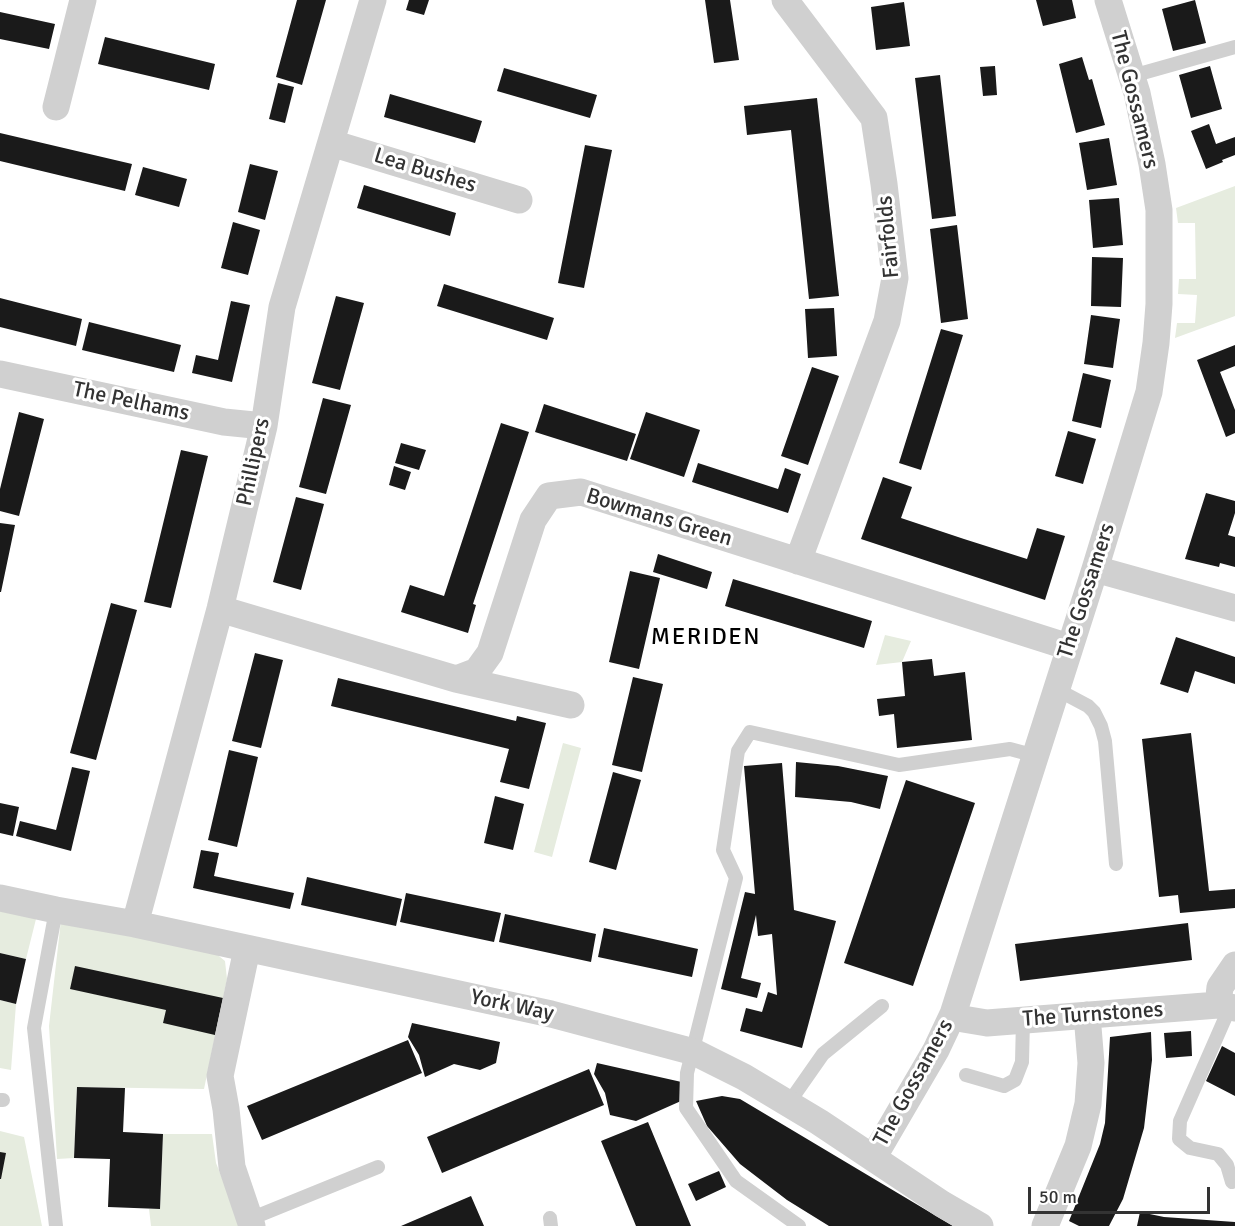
<!DOCTYPE html>
<html>
<head>
<meta charset="utf-8">
<style>
	body { margin:0 }
	#map { position:relative; width:1235px; height:1226px; overflow:hidden; background:#fff; font-family:Signika,sans-serif }
	canvas { display:block }
	.scale { position:absolute; left:1028px; top:1187px; width:182px; height:27px; box-sizing:border-box; border:3px solid #333; border-top:0; padding-left:8px; font-size:18px; line-height:21px; white-space:nowrap; color:#333; -webkit-text-stroke:4px #fff; paint-order:stroke }
</style>
</head>
<body>
<div id="map">
<canvas width="1235" height="1226"></canvas>
<div class="scale">50 m</div>
</div>
<script>
const ctx = document.querySelector('canvas').getContext('2d');
ctx.lineJoin = 'round';
function fillPath(path, color) {
  ctx.fillStyle = color;
  ctx.fill(path, 'evenodd');
}
function toPath(rows) {
  const path = new Path2D();
  for (const r of rows) {
    path.moveTo(r[0], r[1]);
    for (let i = 2; i < r.length; i += 2) path.lineTo(r[i], r[i + 1]);
  }
  return path;
}
function trace(path, color, width, dash) {
  ctx.strokeStyle = color;
  ctx.lineWidth = width;
  ctx.lineCap = dash ? 'butt' : 'round';
  ctx.setLineDash(dash || []);
  ctx.stroke(path);
}
function write(font, color, halo, rows, align = 'center') {
  ctx.font = font + ' Signika,sans-serif';
  ctx.lineWidth = 6;
  ctx.setLineDash([]);
  ctx.textBaseline = 'middle';
  ctx.strokeStyle = halo;
  ctx.fillStyle = color;
  for (const [text, x, y, turn = 0] of rows) {
    ctx.save();
    ctx.translate(x, y);
    ctx.rotate((+turn || 0) * Math.PI / 180);
    ctx.textAlign = isNaN(turn) ? turn : align;
    if (halo) ctx.strokeText(text, 0, 0);
    ctx.fillText(text, 0, 0);
    ctx.restore();
  }
}
const green = toPath([
	[1235,186,1235,316,1175,338,1177,323,1195,323,1197,295,1178,294,1179,279,1196,279,1195,223,1178,223,1176,208],
	[885,635,911,641,902,662,876,665],
	[563,743,581,748,552,857,534,852],
	[0,908,37,915,26,959,0,953],
	[61,920,214,952,225,961,227,979,204,1089,77,1087,74,1158,57,1159,49,1026],
	[0,1000,16,1004,11,1070,0,1068],
	[0,1131,24,1137,42,1226,0,1226],
	[163,1134,212,1134,216,1163,241,1226,151,1226,149,1209,160,1209]
]);
const building = toPath([
	[297,0,326,0,302,85,276,77],
	[409,0,429,0,424,15,406,10],
	[705,0,730,0,739,60,714,63],
	[1036,0,1072,0,1076,18,1043,26],
	[1195,0,1206,43,1173,51,1162,9],
	[904,2,910,46,876,50,871,7],
	[0,12,55,24,49,49,0,39],
	[105,37,215,64,209,90,98,64],
	[1082,57,1089,80,1092,79,1105,125,1076,133,1059,64],
	[995,66,997,95,983,96,980,67],
	[1210,66,1222,109,1191,118,1179,75],
	[504,68,597,95,590,118,497,91],
	[940,75,956,216,932,219,915,78],
	[278,83,294,87,285,123,269,119],
	[390,94,482,121,475,143,384,117],
	[817,98,839,296,809,299,791,130,747,135,744,106],
	[1209,124,1216,144,1235,137,1235,155,1222,160,1223,162,1206,169,1191,131],
	[0,133,132,164,125,191,0,161],
	[1109,138,1117,185,1087,190,1079,143],
	[585,145,612,150,584,288,558,283],
	[250,164,278,171,265,220,238,212],
	[143,167,187,179,179,207,135,195],
	[364,185,456,213,450,236,357,208],
	[1119,198,1123,245,1093,248,1089,200],
	[233,222,260,230,248,275,221,268],
	[957,225,968,319,941,323,930,229],
	[1092,257,1123,258,1121,307,1091,306],
	[444,284,554,318,547,340,437,306],
	[336,296,364,303,340,390,312,383],
	[0,298,82,319,76,346,0,327],
	[231,301,250,305,232,382,192,373,196,355,218,360],
	[834,308,837,356,808,358,805,309],
	[1091,315,1120,319,1113,368,1084,364],
	[89,322,181,345,174,372,82,350],
	[941,329,963,335,921,470,899,463],
	[1235,345,1235,366,1220,372,1235,410,1235,433,1226,437,1197,360],
	[812,367,839,376,808,465,781,456],
	[1083,373,1111,380,1101,428,1072,421],
	[323,398,351,405,326,494,299,487],
	[544,404,636,434,627,461,535,432],
	[19,412,44,419,19,516,0,511,0,489],
	[646,412,700,430,684,477,630,459],
	[501,423,529,432,473,604,476,605,468,633,401,612,410,585,444,596],
	[1068,431,1096,439,1083,484,1055,476],
	[401,443,426,450,419,470,395,463],
	[181,450,208,456,171,608,144,602],
	[698,463,778,489,785,468,801,474,788,513,692,482],
	[394,466,411,472,405,490,389,485],
	[883,477,912,487,901,518,964,539,1027,559,1037,528,1065,536,1045,600,861,539],
	[1206,493,1235,501,1235,513,1228,535,1235,537,1235,567,1220,563,1219,567,1185,559],
	[296,497,324,504,301,590,273,582],
	[0,523,15,525,1,592,0,592],
	[658,554,712,572,707,589,653,572],
	[630,571,660,578,639,669,609,662],
	[733,579,872,621,864,648,725,606],
	[111,603,137,610,96,760,70,753],
	[1176,637,1235,657,1235,684,1195,671,1188,693,1160,684],
	[255,653,283,660,261,748,232,741],
	[932,659,934,676,965,672,972,740,897,748,894,714,879,716,877,699,905,696,902,662],
	[633,677,663,684,642,772,612,765],
	[338,678,516,721,517,716,546,723,529,789,500,782,509,749,331,706],
	[1191,733,1209,891,1235,889,1235,908,1180,913,1178,895,1159,897,1142,739],
	[229,750,258,757,237,847,208,840],
	[796,762,838,766,888,776,880,809,851,802,795,797],
	[782,763,794,910,836,921,802,1048,740,1031,746,1008,762,1012,768,992,777,995,772,934,758,936,756,915,741,978,761,983,757,998,721,989,745,892,755,894,744,766],
	[72,767,90,771,71,851,16,836,20,821,56,830],
	[613,772,641,780,616,870,589,862],
	[906,780,975,803,913,986,844,963],
	[495,796,524,804,513,850,484,843],
	[0,803,19,807,13,836,0,833],
	[201,850,219,853,214,876,294,893,290,909,193,888],
	[307,877,402,899,396,926,301,905],
	[406,893,501,913,494,942,400,922],
	[505,914,596,934,591,962,499,942],
	[1188,923,1192,960,1020,981,1015,944],
	[604,928,698,949,692,977,598,957],
	[0,953,26,959,16,1004,0,1000],
	[75,966,223,998,215,1035,163,1023,166,1010,70,989],
	[412,1023,500,1042,496,1063,480,1070,454,1064,425,1077,419,1055,408,1037],
	[1191,1031,1192,1056,1166,1058,1164,1033],
	[1151,1032,1152,1060,1144,1128,1123,1199,1109,1226,1079,1226,1069,1221,1100,1144,1105,1123,1110,1037],
	[408,1040,422,1073,262,1140,247,1106],
	[1222,1046,1235,1053,1235,1096,1206,1081],
	[597,1063,686,1083,681,1101,636,1121,610,1115,605,1093,594,1074],
	[589,1069,604,1105,442,1173,427,1137],
	[77,1087,125,1088,123,1132,163,1134,160,1209,108,1207,110,1159,74,1158],
	[722,1096,740,1099,953,1226,829,1226,787,1200,740,1164,707,1126,696,1101],
	[648,1122,691,1226,636,1226,601,1141],
	[0,1152,6,1153,1,1179,0,1179],
	[719,1171,726,1187,696,1201,688,1184],
	[471,1196,484,1226,401,1226],
	[1140,1212,1164,1217,1235,1222,1235,1226,1137,1226]
]);
const lane = toPath([
	[1132,76,1235,47],
	[1056,689,1088,706,1094,712,1101,726,1105,741,1116,864],
	[1230,1007,1180,1121,1179,1139,1190,1148,1218,1154,1227,1165,1232,1182],
	[966,1075,1004,1086,1015,1080,1022,1062,1023,1020],
	[0,1100,3,1100],
	[788,1104,823,1054,882,1006],
	[550,1218,551,1226],
	[250,1219,378,1167],
	[56,1226,34,1028,56,910],
	[799,1226,736,1181,686,1108,687,1073,736,878,723,850,738,751,750,732,899,765,1010,749,1036,756]
]);
const street = toPath([
	[785,0,874,118,884,184,895,278,887,321,798,561],
	[56,107,83,0],
	[331,143,519,200],
	[0,374,224,422,264,426],
	[1095,569,1235,608],
	[220,609,456,679,477,671,490,653,533,520,549,496,581,492,1069,647],
	[456,679,571,705],
	[0,898,56,910,135,924,551,1014,694,1052,744,1077,819,1122,942,1204,980,1226],
	[135,924,220,609,264,426,282,307,373,0],
	[247,949,220,1076,226,1109,232,1167,252,1226],
	[1218,1005,1220,987,1235,965],
	[953,1014,963,1019,987,1023,1218,1005,1235,1008],
	[873,1158,936,1050,953,1014,1095,569,1149,392,1156,343,1159,304,1159,210,1152,164,1137,93,1108,0],
	[1045,1226,1078,1146,1088,1104,1091,1063,1087,1015]
]);
const streetNames = [
	["The Gossamers",1134,100,76],
	["Lea Bushes",425,171,17],
	["Fairfolds",889,237,-95],
	["The Pelhams",131,402,12],
	["Phillipers",254,462,-78],
	["Bowmans Green",659,518,17],
	["The Gossamers",1087,591,-72],
	["York Way",512,1006,12],
	["The Turnstones",1093,1015,-4],
	["The Gossamers",914,1083,-61]
];
const neighbourhoodNames = [
	["MERIDEN",706,638]
];
fillPath(green, '#e6ecdf');
fillPath(building, '#1a1a1a');
trace(lane, '#d0d0d0', 14);
trace(street, '#d0d0d0', 27);
write('22px', '#333', '#fff', streetNames);
ctx.letterSpacing = '1.5px';
write('24px', '#000', '#fff', neighbourhoodNames);
ctx.letterSpacing = '0px';
</script>
</body>
</html>
